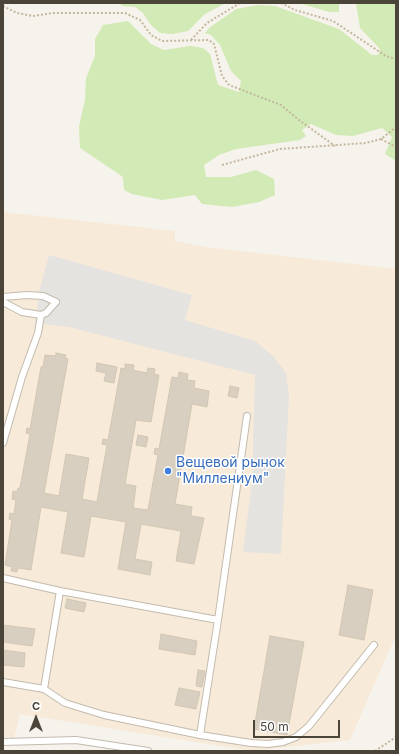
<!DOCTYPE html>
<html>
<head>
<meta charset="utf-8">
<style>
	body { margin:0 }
	#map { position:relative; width:399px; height:754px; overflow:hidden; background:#f6f3ec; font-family:Inter,sans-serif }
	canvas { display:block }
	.frame { position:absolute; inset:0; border:4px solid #4b4439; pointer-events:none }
	.north { position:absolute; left:16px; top:698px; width:40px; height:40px; -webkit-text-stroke:3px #fff; paint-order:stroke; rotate:0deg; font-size:11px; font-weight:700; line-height:16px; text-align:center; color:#4b4439 }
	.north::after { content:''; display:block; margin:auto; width:14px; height:18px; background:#4b4439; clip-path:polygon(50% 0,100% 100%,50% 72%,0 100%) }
	.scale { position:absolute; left:253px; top:720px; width:87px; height:18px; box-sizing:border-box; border:2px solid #4b4439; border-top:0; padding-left:5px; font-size:12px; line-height:14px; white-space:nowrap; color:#4b4439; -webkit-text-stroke:3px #fff; paint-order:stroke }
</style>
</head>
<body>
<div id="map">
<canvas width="399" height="754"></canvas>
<div class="frame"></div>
<div class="north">С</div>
<div class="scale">50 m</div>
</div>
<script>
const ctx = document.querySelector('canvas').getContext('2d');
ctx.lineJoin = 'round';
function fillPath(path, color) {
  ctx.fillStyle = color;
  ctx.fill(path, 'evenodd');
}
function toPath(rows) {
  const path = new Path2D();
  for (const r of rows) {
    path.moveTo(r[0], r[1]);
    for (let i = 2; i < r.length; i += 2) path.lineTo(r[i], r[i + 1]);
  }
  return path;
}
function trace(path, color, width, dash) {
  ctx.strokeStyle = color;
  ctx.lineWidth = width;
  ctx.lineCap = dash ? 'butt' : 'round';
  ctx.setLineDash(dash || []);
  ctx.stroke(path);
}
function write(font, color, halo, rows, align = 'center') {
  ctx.font = font + ' Inter,sans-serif';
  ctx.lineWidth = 3;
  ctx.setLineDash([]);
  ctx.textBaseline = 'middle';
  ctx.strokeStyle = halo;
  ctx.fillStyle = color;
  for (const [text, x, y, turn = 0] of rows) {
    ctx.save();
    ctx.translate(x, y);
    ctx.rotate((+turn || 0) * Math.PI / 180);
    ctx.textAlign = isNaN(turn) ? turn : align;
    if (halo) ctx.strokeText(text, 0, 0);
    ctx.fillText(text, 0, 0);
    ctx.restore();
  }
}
const commercial = toPath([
	[3,212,175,231,175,241,206,247,396,269,396,635,350,740,252,751,20,714,14,738,3,736]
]);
const green = toPath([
	[118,3,226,3,205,14,188,31,173,34,160,33,150,24,143,13,135,7,123,6],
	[299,3,339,3,339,12,329,12],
	[356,3,396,3,396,161,385,154,392,137,382,128,353,136,336,135,311,124,302,130,306,136,300,140,236,149,219,155,204,165,206,177,231,177,256,170,274,179,275,195,259,202,232,207,202,204,195,195,162,200,132,194,124,190,123,177,80,148,79,126,85,100,86,78,95,56,95,39,103,25,128,21,151,44,164,50,190,46,203,48,210,54,218,85,239,92,241,81,231,71,220,45,211,35,205,33,209,28,236,9,258,5,275,6,339,29,372,55,378,55,380,49,360,28]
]);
const parking = toPath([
	[49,255,192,295,185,320,255,341,273,356,286,373,289,397,281,554,243,552,252,481,255,375,69,327,35,323,40,288]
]);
const building = toPath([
	[56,353,66,355,65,358,68,359,44,493,59,496,66,454,89,458,82,499,97,502,107,445,102,444,103,439,108,440,121,368,125,369,125,364,134,365,133,370,147,373,148,368,155,369,154,374,159,375,151,422,136,420,125,484,136,486,133,508,148,510,158,455,154,454,155,448,159,449,172,377,178,378,179,372,188,374,187,380,195,381,194,388,209,391,207,407,192,404,175,504,192,507,191,516,204,518,194,564,176,561,181,531,141,524,135,559,152,562,150,575,118,569,126,522,91,516,84,557,61,553,68,512,41,507,31,570,18,568,17,572,11,571,12,567,5,565,12,520,9,519,10,513,14,514,16,500,12,499,13,491,17,492,18,488,20,488,30,434,26,433,27,428,30,429,41,367,43,367,45,355,56,356,56,353],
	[97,363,117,367,114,383,104,381,106,373,96,371,97,363],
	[230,386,239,388,237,398,228,396,230,386],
	[138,435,148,437,146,447,136,445,138,435],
	[348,585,373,590,364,640,339,635,348,585],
	[67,599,86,603,84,612,65,608,67,599],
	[3,625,35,629,32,646,3,642,3,625],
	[161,634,197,641,195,655,159,649,161,634],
	[270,636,304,642,287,735,254,729,270,636],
	[3,650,25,653,24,667,3,665,3,650],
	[198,670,205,671,202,687,196,686,198,670],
	[179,688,200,692,196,709,175,705,179,688]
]);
const path = toPath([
	[281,3,295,10,333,21,386,56,396,59],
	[3,6,17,13,33,16,53,13,125,13,140,20,151,35,162,41,209,40,214,44,222,76,229,85,281,105,299,120,335,146],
	[191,40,207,23,240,3],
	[381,139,396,147],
	[222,165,280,149,366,143,381,139,396,127],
	[375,751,396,737]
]);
const service = toPath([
	[3,297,27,295,43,296,56,302,46,313,41,315,22,312,3,302],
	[3,443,22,377,38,333,41,315],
	[3,578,60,591,218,620,200,735],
	[218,620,247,416],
	[3,682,44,689,65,703,104,715,200,735,251,743,268,744,283,742,296,737,309,726,374,645],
	[44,689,60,591],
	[3,742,76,740,148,751]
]);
const markers = [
	[168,471,4,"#3f7fe0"]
];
const shopNames = [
	["Вещевой рынок",176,463],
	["\"Миллениум\"",176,479]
];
fillPath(commercial, '#f7ead8');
fillPath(green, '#d2eab5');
fillPath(parking, '#e5e3e0');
fillPath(building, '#d8cfc1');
trace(building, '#d3c7b4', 1);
trace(service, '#c2bbae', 8);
trace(path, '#c4b79f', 2, [2, 2]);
trace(service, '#fff', 6);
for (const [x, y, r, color] of markers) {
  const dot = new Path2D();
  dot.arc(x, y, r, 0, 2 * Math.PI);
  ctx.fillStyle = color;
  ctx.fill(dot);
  trace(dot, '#fff', 1.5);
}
write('14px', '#366cbe', '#fff', shopNames, 'left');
</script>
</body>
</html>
